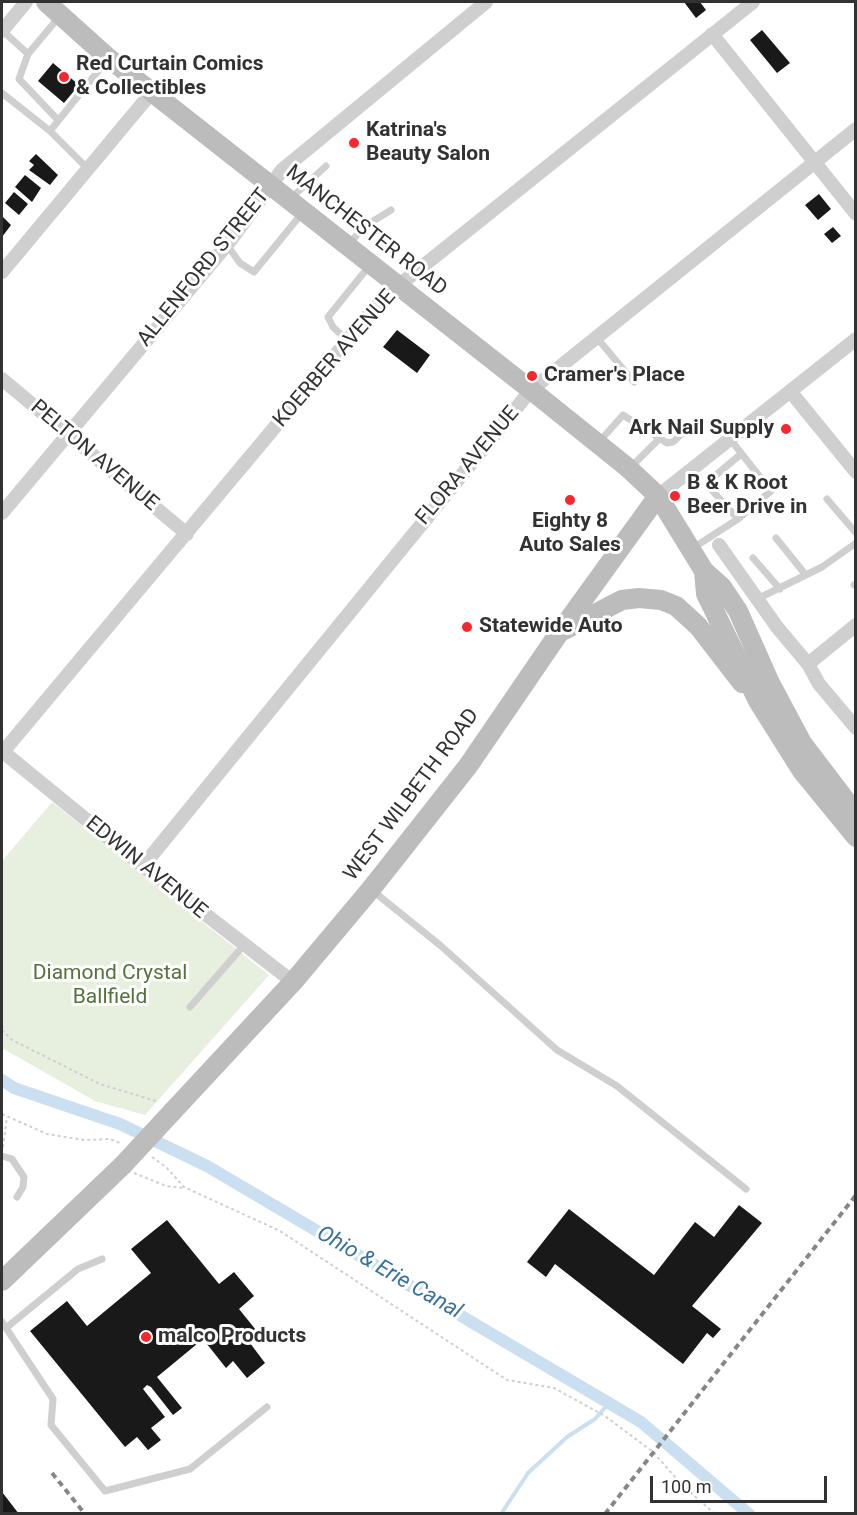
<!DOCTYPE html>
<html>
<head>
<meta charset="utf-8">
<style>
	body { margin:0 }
	#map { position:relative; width:857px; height:1515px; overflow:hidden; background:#fff; font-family:Roboto,sans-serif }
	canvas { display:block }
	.frame { position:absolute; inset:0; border:3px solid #323232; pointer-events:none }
	.scale { position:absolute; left:650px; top:1476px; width:177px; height:27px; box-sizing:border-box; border:3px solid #323232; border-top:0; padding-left:8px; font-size:18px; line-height:21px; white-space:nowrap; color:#323232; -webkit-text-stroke:4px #fff; paint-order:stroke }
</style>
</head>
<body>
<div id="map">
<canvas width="857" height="1515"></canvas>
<div class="frame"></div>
<div class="scale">100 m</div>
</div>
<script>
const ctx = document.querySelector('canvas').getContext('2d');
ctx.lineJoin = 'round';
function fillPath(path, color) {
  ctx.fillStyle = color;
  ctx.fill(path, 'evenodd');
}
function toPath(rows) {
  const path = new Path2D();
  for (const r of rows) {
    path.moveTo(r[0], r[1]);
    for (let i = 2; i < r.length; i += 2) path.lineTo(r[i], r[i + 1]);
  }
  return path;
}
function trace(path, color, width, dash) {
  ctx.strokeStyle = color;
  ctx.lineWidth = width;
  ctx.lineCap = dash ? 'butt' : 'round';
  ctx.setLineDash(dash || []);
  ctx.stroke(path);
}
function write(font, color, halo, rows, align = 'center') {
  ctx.font = font + ' Roboto,sans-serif';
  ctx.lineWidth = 6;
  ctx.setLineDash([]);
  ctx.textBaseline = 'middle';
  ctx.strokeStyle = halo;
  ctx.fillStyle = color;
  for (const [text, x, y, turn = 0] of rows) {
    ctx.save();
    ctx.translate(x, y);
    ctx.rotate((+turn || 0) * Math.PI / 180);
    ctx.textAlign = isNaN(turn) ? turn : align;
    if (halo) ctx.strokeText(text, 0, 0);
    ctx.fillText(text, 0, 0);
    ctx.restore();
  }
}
const green = toPath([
	[52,802,269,975,145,1115,95,1101,2,1048,2,861]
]);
const stream = toPath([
	[501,1514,528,1473,567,1437,595,1419,609,1403]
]);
const canal = toPath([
	[2,1080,14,1088,120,1124,207,1166,641,1422,749,1514]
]);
const building = toPath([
	[684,2,700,2,706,10,696,18],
	[762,30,790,63,777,73,750,40],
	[53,63,79,85,64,103,38,81],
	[36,154,58,175,50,185,29,170,34,165,29,161],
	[25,175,41,188,32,202,15,187],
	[14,192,28,204,19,215,5,203],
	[819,194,831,209,818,220,805,205],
	[2,216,11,225,2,237],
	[833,227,841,236,832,243,824,234],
	[397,330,430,355,417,373,383,347],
	[739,1205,762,1223,692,1306,721,1329,713,1338,707,1333,683,1364,555,1264,546,1277,527,1262,569,1209,654,1275,695,1222,714,1237],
	[167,1220,219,1284,234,1272,254,1296,239,1309,260,1335,250,1343,265,1363,247,1378,233,1361,226,1368,203,1339,157,1377,182,1408,173,1415,151,1387,147,1385,143,1389,165,1417,151,1428,161,1440,148,1450,137,1437,125,1447,30,1331,67,1301,87,1326,151,1273,131,1249],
	[2,1492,19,1514,2,1514]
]);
const path = toPath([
	[2,1030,12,1040,100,1084,159,1102],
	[2,1114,47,1134,84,1140,110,1139,122,1144],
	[3,1147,7,1117],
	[152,1157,166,1167,184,1187,280,1231,507,1380,554,1388,605,1416,653,1452,682,1485,715,1514],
	[134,1173,166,1186,183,1188]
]);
const lane = toPath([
	[2,30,28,54,59,17],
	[28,54,19,79,58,120],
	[2,93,50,131],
	[88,169,50,131,107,60],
	[290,199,326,166],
	[349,243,367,225,391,210],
	[227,245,240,263,254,272,303,212],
	[597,338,634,382],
	[348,341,333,327,328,317,370,265],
	[599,442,623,415,667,443,673,442,687,429],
	[631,467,659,439],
	[827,499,856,533],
	[738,519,709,487,716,475,741,454],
	[776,538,805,574],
	[693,548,738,519,771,491,730,439],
	[753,558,780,589],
	[854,585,856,584],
	[757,599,822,567,856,543],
	[373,891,441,946,557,1050,617,1086,746,1189],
	[190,1007,244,945],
	[2,1156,12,1159,24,1177,23,1187,17,1197],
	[2,1322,53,1399,51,1425,105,1491,190,1469,267,1407],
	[6,1328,78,1269,102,1259]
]);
const street = toPath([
	[2,31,26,2],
	[712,34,856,214],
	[2,272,152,92],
	[2,379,187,534],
	[790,391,856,472],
	[658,496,856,339],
	[2,513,230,241,282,170,486,2],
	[719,545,777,627,808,664,819,684,856,728],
	[808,664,856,625],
	[2,751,143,866,293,982],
	[2,753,383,298,753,2],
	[143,866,531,390,856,129]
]);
const secondary = toPath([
	[46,2,106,56,531,390,627,467,658,496,704,571,722,587,738,611,770,683,802,743,856,814],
	[704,571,706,594,758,701,802,771,856,837],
	[564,630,622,600,639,598,661,600,676,606,698,626,742,683],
	[173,1111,293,982,371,889,468,766,559,633,658,496],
	[2,1281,123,1165]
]);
const rail = toPath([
	[52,1473,85,1514],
	[605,1514,856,1195]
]);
const secondaryBridge = toPath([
	[123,1165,173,1111]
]);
const markers = [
	[64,77,6,"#f6272d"],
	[354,143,6,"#f6272d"],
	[532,376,6,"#f6272d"],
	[786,429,6,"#f6272d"],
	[675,496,6,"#f6272d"],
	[570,500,6,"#f6272d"],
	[467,627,6,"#f6272d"],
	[146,1337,6,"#f6272d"]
];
const poiNames = [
	["Red Curtain Comics",76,65],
	["& Collectibles",76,89],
	["Katrina's",366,131],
	["Beauty Salon",366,155],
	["Cramer's Place",544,376],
	["Ark Nail Supply",774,429,"right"],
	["B & K Root",687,484],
	["Beer Drive in",687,508],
	["Eighty 8",570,522,"center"],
	["Auto Sales",570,546,"center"],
	["Statewide Auto",479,627],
	["malco Products",158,1337]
];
const streetNames = [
	["MANCHESTER ROAD",366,231,38],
	["ALLENFORD STREET",204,268,-51],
	["KOERBER AVENUE",335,359,-49],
	["PELTON AVENUE",94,456,40],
	["FLORA AVENUE",468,466,-50],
	["WEST WILBETH ROAD",412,795,-53],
	["EDWIN AVENUE",146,868,39]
];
const parkNames = [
	["Diamond Crystal",110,974],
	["Ballfield",110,998]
];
const waterNames = [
	["Ohio & Erie Canal",389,1273,30]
];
fillPath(green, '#e7efdf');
trace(stream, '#cae0f0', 4);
trace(canal, '#cae0f0', 12);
fillPath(building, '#191919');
trace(path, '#cfcfcf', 2, [3, 3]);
trace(lane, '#cfcfcf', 7);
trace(street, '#cfcfcf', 14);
trace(secondary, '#bcbcbc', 20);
trace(rail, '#878787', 4, [6, 4.5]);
trace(secondaryBridge, '#bcbcbc', 20);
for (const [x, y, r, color] of markers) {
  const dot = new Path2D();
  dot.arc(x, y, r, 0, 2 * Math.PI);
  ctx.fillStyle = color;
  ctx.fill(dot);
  trace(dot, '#fff', 2);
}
write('bold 21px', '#323232', '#fff', poiNames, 'left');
write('21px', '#323232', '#fff', streetNames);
write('21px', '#52733a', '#fff', parkNames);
write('italic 22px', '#36719d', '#fff', waterNames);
</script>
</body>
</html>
